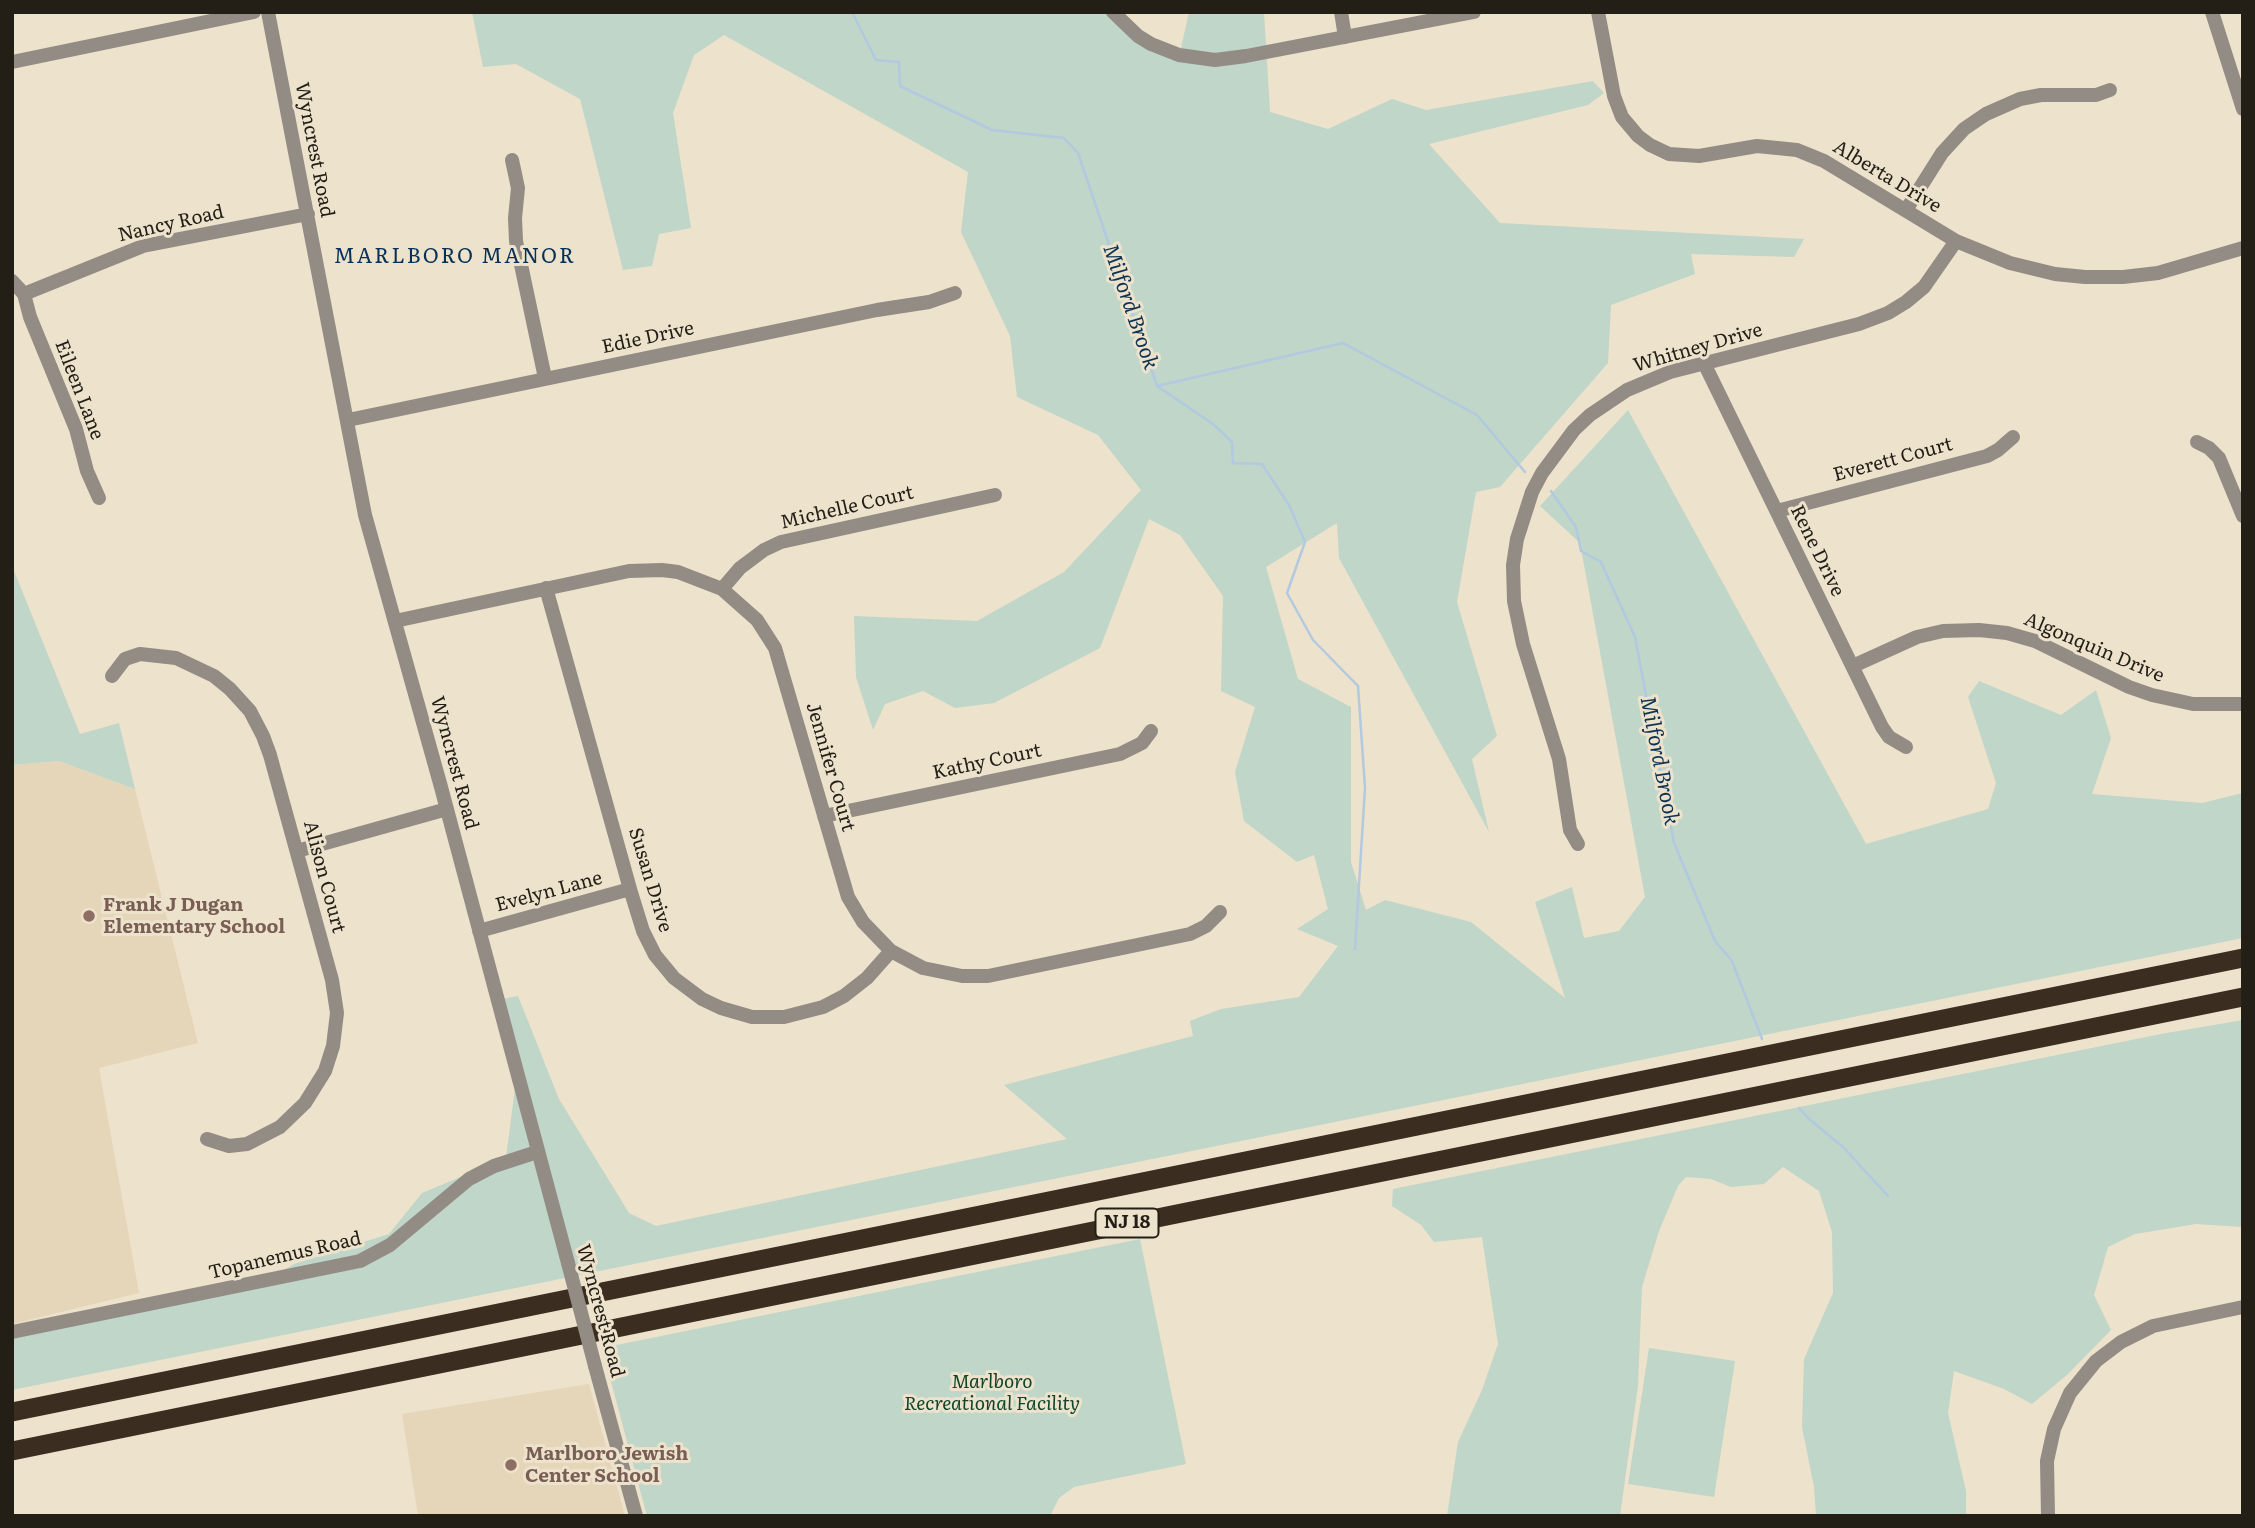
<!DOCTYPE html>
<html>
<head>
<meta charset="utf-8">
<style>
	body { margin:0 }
	#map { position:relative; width:2255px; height:1528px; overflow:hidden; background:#ede2cc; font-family:Literata,serif }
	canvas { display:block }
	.frame { position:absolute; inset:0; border:14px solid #231f17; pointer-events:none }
</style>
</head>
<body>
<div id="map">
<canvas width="2255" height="1528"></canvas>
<div class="frame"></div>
</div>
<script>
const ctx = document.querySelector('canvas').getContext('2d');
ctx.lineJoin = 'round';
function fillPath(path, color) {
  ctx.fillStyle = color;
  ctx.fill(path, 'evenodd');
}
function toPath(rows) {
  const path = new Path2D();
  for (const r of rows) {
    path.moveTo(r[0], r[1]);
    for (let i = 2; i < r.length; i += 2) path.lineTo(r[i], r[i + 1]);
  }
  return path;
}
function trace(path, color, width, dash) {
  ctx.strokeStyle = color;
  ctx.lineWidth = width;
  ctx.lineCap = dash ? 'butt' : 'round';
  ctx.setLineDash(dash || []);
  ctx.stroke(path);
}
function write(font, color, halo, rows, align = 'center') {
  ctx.font = font + ' Literata,serif';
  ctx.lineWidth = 6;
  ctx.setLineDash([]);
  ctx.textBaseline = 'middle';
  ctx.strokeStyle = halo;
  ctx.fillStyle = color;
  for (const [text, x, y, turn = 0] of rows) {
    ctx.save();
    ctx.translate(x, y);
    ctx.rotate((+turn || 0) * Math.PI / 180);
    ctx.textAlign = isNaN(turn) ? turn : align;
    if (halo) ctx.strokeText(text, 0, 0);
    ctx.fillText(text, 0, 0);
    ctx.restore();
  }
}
const built = toPath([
	[59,761,135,789,198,1043,99,1068,139,1293,12,1324,12,765],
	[589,1384,625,1516,418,1516,402,1414]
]);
const green = toPath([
	[472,12,1114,12,1179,57,1189,12,1264,12,1270,112,1328,129,1392,99,1426,110,1593,81,1604,93,1588,105,1429,144,1500,223,1804,239,1794,257,1691,254,1695,274,1611,305,1608,363,1500,487,1476,492,1457,602,1497,736,1472,759,1489,832,1339,558,1337,523,1266,567,1298,679,1351,707,1351,862,1366,910,1385,900,1471,922,1565,998,1535,902,1572,887,1584,938,1619,931,1645,897,1580,543,1540,506,1628,410,1866,844,1988,809,1996,783,1968,697,1979,681,2061,715,2096,690,2111,738,2092,794,2202,803,2243,793,2243,938,12,1390,12,1338,252,1289,294,1264,389,1234,422,1193,506,1158,517,1072,497,1000,518,996,559,1099,629,1213,656,1226,1067,1139,1004,1085,1193,1036,1190,1021,1221,1009,1299,997,1338,946,1297,929,1328,909,1314,855,1297,862,1244,821,1235,772,1255,707,1221,691,1223,596,1180,535,1149,519,1100,648,994,703,955,708,923,691,885,704,873,730,856,677,854,616,977,621,1064,572,1141,490,1098,435,1017,397,1010,336,961,232,968,172,724,35,694,55,673,113,691,228,659,234,652,266,623,270,580,99,516,64,483,67],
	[12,566,80,734,119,723,135,789,59,761,12,765],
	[2243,1020,2243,1227,2196,1224,2135,1234,2108,1247,2094,1295,2111,1330,2068,1374,2032,1404,2004,1389,1954,1371,1948,1413,1966,1491,1966,1516,1816,1516,1814,1487,1802,1427,1804,1359,1833,1293,1832,1232,1819,1191,1783,1167,1764,1184,1731,1187,1711,1179,1686,1177,1678,1186,1659,1231,1642,1287,1638,1386,1620,1516,1447,1516,1458,1442,1482,1390,1498,1344,1482,1237,1434,1242,1421,1225,1392,1206,1393,1189,2161,1034],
	[1140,1239,1186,1464,1074,1487,1059,1498,1050,1516,647,1516,602,1348],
	[1649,1348,1735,1361,1714,1497,1628,1484]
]);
const stream = toPath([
	[852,12,876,60,899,62,900,86,992,130,1064,138,1078,153,1157,386,1343,343,1477,415,1525,472],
	[1157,386,1213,424,1232,442,1233,463,1262,464,1289,505,1305,542,1287,593,1313,640,1358,686,1365,788,1355,949],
	[1551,491,1576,527,1581,551,1601,562,1635,637,1674,843,1715,941,1732,961,1762,1039],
	[1799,1108,1808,1118,1844,1148,1888,1196]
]);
const minor = toPath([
	[268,12,365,515,441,787,568,1263],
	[1113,12,1138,36,1151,44,1179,55,1215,60,1246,56,1474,12],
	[1341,12,1345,37],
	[1598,12,1614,96,1622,117,1638,136,1650,145,1669,154,1699,156,1757,146,1797,150,1824,161,1956,241,2010,263,2055,274,2085,277,2123,277,2158,273,2243,248],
	[2212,12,2243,109],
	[12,62,254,12],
	[512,160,518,188,515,218,516,241,545,378],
	[1906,210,1942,153,1964,129,1986,114,2020,99,2041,95,2096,95,2110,90],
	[12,281,24,294,143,246,308,214],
	[24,294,30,317,76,429,87,471,99,498],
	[1704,363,1882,727,1889,737,1906,747],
	[348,420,877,310,929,302,955,293],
	[2197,442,2209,448,2219,458,2243,516],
	[1777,511,1987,456,1998,450,2013,437],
	[546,588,630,889,643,931,655,955,674,978,702,999,721,1008,752,1017,784,1017,823,1007,844,996,867,978,891,951],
	[722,589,740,568,764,550,781,542,995,495],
	[395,621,629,571,662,570,678,572,722,589,757,620,775,648,848,897,863,922,891,951,923,968,962,976,988,976,1190,934,1206,926,1220,912],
	[1853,666,1917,637,1943,631,1979,630,2007,633,2035,641,2129,687,2152,695,2193,704,2243,704],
	[112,676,125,659,140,654,176,658,214,676,230,689,250,711,263,736,270,755,332,980,337,1013,333,1046,325,1071,305,1103,280,1127,247,1144,229,1146,207,1139],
	[824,816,1120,754,1142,743,1151,731],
	[1578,844,1570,830,1559,759,1523,644,1514,601,1513,565,1517,539,1532,492,1542,473,1574,430,1590,415,1627,390,1670,372,1859,324,1888,313,1906,302,1924,287,1956,241],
	[297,851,447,809],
	[479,931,630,889],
	[12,1332,360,1261,390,1245,469,1179,494,1166,537,1152],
	[595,1366,636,1516],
	[2048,1516,2047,1461,2054,1429,2070,1393,2096,1361,2121,1342,2153,1326,2243,1307]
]);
const highway = toPath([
	[12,1412,2243,958],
	[12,1451,2243,997]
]);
const minorBridge = toPath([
	[568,1263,595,1366]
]);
const markers = [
	[89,916,7,"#8d6e63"],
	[511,1465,7,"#8d6e63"]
];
const shields = [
	[1127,1223,63]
];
const shieldNames = [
	["NJ 18",1127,1223]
];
const streetNames = [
	["Wyncrest Road",314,150,79],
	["Alberta Drive",1887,177,31],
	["Nancy Road",171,224,-13],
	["Edie Drive",648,338,-12],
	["Whitney Drive",1698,348,-16],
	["Eileen Lane",79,390,69],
	["Everett Court",1893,460,-15],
	["Michelle Court",847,508,-13],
	["Rene Drive",1817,551,64],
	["Algonquin Drive",2094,648,23],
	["Kathy Court",987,762,-12],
	["Wyncrest Road",454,763,75],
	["Jennifer Court",830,767,74],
	["Alison Court",324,877,75],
	["Susan Drive",650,880,73],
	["Evelyn Lane",549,892,-15],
	["Topanemus Road",285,1256,-13],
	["Wyncrest Road",600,1311,75]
];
const educationNames = [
	["Frank J Dugan",103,905],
	["Elementary School",103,927],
	["Marlboro Jewish",525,1454],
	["Center School",525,1476]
];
const parkNames = [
	["Marlboro",992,1382],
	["Recreational Facility",992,1404]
];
const neighbourhoodNames = [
	["MARLBORO MANOR",455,257]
];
const waterNames = [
	["Milford Brook",1130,307,71],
	["Milford Brook",1659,761,79]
];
fillPath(built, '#e5d6ba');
fillPath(green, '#bfd6c8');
trace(stream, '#b2c9e0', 2.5);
trace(minor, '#938c84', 14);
trace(highway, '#3b2d1f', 19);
trace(minorBridge, '#938c84', 14);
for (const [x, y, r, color] of markers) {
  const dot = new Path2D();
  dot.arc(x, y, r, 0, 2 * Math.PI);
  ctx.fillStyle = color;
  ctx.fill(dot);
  trace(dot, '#ede2cc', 2.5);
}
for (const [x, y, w] of shields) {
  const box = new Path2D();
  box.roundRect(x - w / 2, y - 14.5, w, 29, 5);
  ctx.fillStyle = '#ede2cc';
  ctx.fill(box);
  trace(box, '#231f17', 2);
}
write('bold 18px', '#231f17', null, shieldNames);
write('19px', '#231f17', '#ede2cc', streetNames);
write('bold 19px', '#785e54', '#ede2cc', educationNames, 'left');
write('italic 19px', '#0f452b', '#ede2cc', parkNames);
ctx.letterSpacing = '2px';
write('21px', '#073156', '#ede2cc', neighbourhoodNames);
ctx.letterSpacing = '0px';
write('italic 21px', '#0e3454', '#ede2cc', waterNames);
</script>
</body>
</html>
